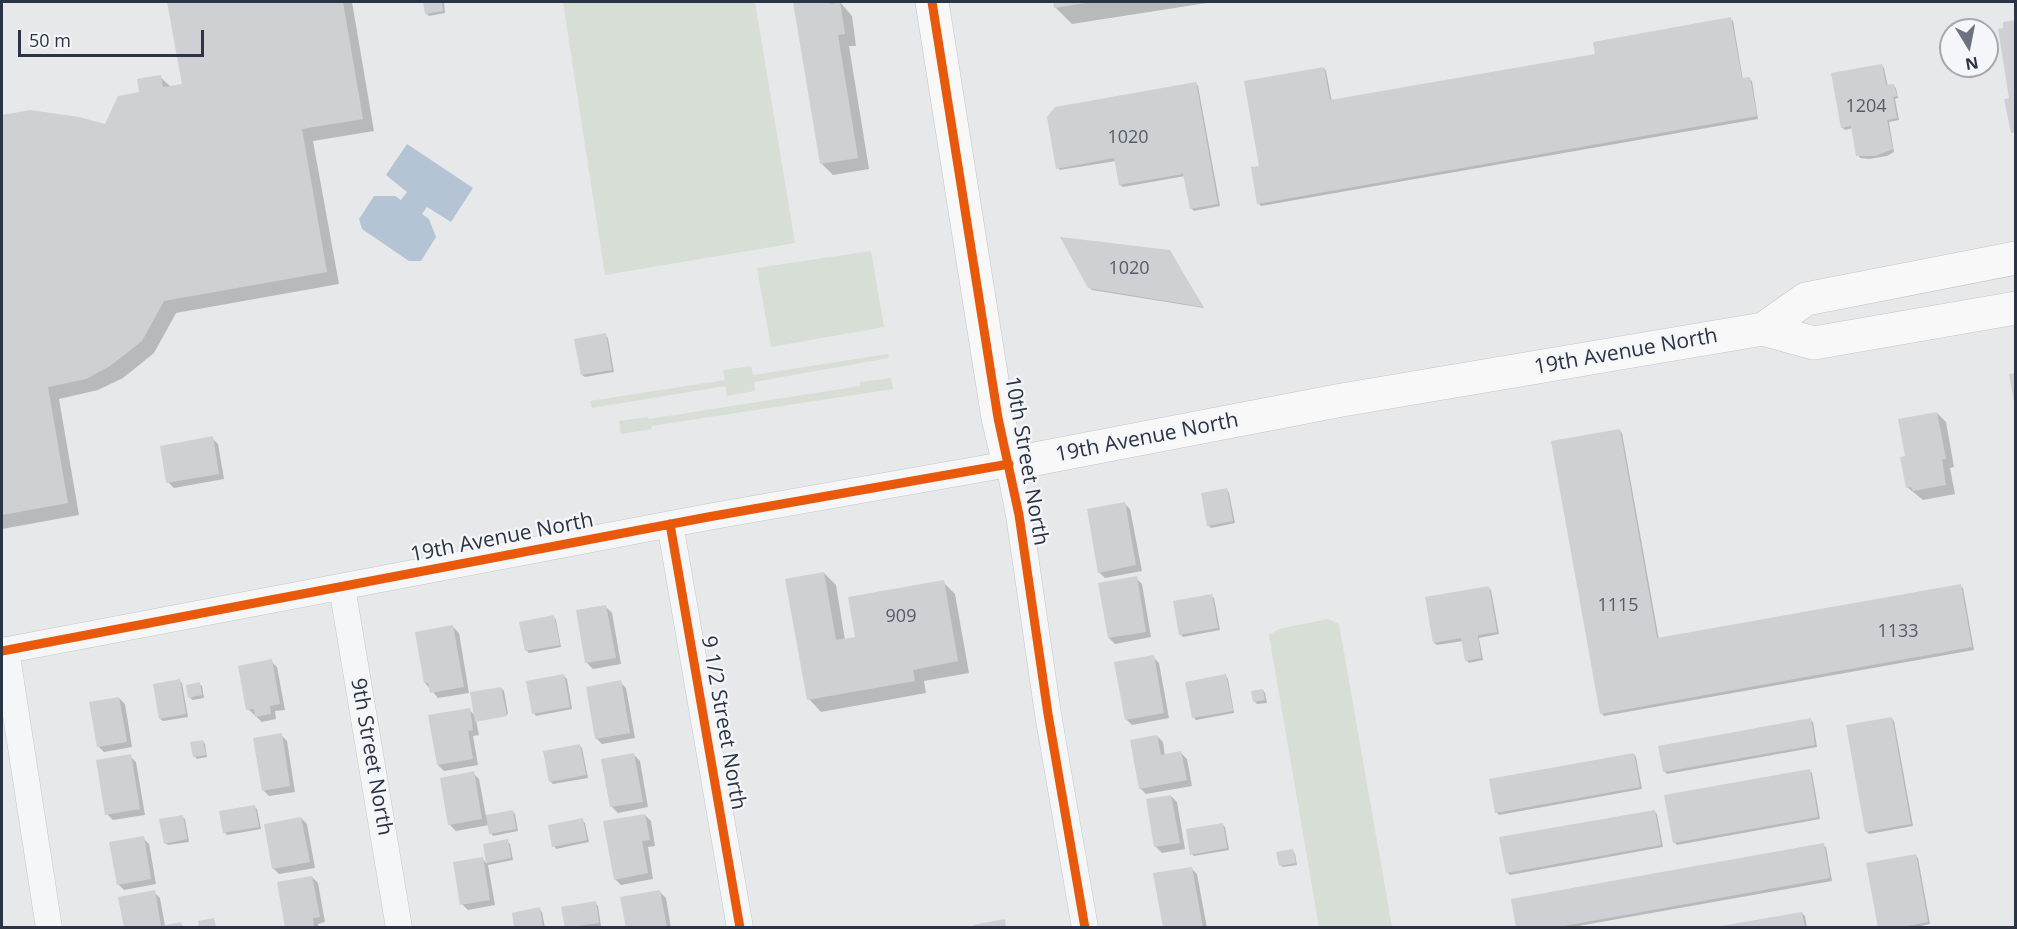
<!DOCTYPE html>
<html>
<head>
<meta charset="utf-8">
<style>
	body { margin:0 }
	#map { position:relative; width:2017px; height:929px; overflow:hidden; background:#e6e8ea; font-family:"Open Sans",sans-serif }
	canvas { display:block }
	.frame { position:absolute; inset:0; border:3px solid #2b3445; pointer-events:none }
	.north { position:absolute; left:1939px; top:18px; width:60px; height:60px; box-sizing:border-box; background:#f4f6f9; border:2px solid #a4a8b1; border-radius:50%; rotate:170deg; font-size:16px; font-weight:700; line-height:24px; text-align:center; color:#2b3445 }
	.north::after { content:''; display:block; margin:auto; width:21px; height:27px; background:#6c737f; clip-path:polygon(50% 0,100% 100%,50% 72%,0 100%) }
	.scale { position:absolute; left:18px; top:30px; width:186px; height:27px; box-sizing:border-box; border:3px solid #2b3445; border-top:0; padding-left:8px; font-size:18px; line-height:21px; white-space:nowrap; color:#2b3445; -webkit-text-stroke:4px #f4f6f9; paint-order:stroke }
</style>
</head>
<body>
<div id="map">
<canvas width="2017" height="929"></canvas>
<div class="frame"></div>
<div class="north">N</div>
<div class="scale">50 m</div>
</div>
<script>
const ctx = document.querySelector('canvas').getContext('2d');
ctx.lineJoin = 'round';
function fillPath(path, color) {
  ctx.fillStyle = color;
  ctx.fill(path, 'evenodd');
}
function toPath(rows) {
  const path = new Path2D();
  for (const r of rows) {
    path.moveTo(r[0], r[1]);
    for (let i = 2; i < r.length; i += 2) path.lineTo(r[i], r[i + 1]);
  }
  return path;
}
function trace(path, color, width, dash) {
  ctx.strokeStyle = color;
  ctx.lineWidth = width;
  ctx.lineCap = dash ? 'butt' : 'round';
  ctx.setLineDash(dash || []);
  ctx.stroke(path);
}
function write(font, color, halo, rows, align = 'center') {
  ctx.font = font + ' "Open Sans",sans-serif';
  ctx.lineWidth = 4.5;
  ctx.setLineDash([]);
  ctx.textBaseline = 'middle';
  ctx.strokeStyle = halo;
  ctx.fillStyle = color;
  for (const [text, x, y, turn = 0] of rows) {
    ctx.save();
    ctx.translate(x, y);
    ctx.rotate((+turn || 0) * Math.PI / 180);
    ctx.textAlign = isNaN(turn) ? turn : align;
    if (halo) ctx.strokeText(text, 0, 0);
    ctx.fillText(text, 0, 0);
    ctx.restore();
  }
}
const green = toPath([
	[563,2,755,2,795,243,605,275],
	[871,251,884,327,771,347,757,268],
	[888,354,889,358,754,382,755,391,727,396,725,386,592,408,590,401,725,380,723,370,751,366,753,375],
	[891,378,893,389,651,426,652,429,621,434,619,421,648,417,649,419,860,386,860,382],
	[1328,619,1339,624,1392,927,1319,927,1269,635,1279,629]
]);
const water = toPath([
	[407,144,473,188,451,222,427,207,422,214,429,219,436,237,421,261,409,261,362,229,359,219,374,196,395,196,401,200,407,192,386,175]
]);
const shadow = toPath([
	[169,2,352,2,374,131,313,141,339,284,176,313,154,353,123,378,98,390,59,399,79,515,2,529,2,116,30,111,106,125,140,93,160,77,171,87,183,85],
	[425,2,444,2,445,13,429,16,426,13],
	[795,2,840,2,852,16,856,46,849,46,869,169,833,175,821,163],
	[1054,2,1213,2,1072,24,1055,7],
	[1730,19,1733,21,1743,80,1749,79,1752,81,1758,119,1261,206,1259,204,1261,167,1324,68,1326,71,1332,102,1597,55],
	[1882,66,1884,68,1888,87,1894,86,1896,88,1898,98,1895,99,1899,120,1889,122,1894,152,1887,156,1869,159,1860,158,1858,155,1853,128,1845,130,1842,127],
	[1196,84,1198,86,1220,206,1194,211,1191,208,1185,176,1123,187,1120,185,1116,161,1060,170,1058,168],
	[1172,255,1204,308,1092,290,1089,287],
	[605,335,608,338,614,372,585,377,582,375],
	[1937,413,1946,422,1954,467,1950,468,1955,494,1923,500,1907,487,1906,457],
	[1619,430,1622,433,1659,640,1960,586,1963,588,1974,650,1604,716,1601,713],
	[212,438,218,444,224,479,174,488,168,482],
	[1227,490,1229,493,1235,523,1211,528,1208,525],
	[1124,503,1130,509,1142,571,1105,578,1099,572],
	[824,573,836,585,845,640,857,638,943,582,955,594,969,673,924,681,926,693,821,712,809,699],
	[1136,578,1142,584,1151,637,1115,644,1109,638],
	[1488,587,1491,590,1499,634,1479,638,1483,660,1469,663,1466,660,1463,641,1437,645,1434,643],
	[1211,596,1214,598,1220,630,1183,637,1180,634],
	[606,607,612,613,621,664,593,669,587,663,578,612],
	[554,617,556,620,561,647,529,653,526,650],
	[453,627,459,633,469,693,438,698,425,683],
	[1153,657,1159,663,1169,718,1132,725,1126,719],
	[271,661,277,667,285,710,275,711,276,719,262,722,248,709],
	[564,676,567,679,572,709,536,716,534,713],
	[1226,676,1228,679,1234,713,1196,720,1193,717],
	[179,681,182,683,188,717,163,721,160,719],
	[620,682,626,688,635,738,602,744,596,738],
	[199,684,202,686,204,698,192,700,190,697],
	[501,688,504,691,508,714,476,720,479,735,473,736,478,765,444,771,438,765,469,710,476,716],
	[1263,690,1265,693,1267,703,1257,704,1255,702],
	[119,698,125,704,132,747,104,752,98,746],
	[1891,718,1894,721,1913,826,1869,834,1866,831],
	[1810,720,1813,722,1817,747,1667,774,1664,771],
	[281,735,287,741,295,792,269,796,263,790],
	[1157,736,1163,742,1165,756,1181,753,1187,759,1192,786,1146,794,1140,788],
	[203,741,205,744,207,757,197,759,194,756],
	[580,746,582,748,588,778,553,784,550,781],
	[1634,754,1636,757,1642,789,1499,815,1496,812],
	[634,755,640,761,648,807,618,813,612,807],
	[130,756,136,762,145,815,113,820,107,814],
	[1809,771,1812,773,1820,819,1677,845,1674,842],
	[473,773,479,779,486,816,513,812,515,814,518,831,493,836,491,833,489,825,456,831,450,825],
	[1171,796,1177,802,1185,849,1162,853,1156,847],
	[254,806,257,809,261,829,227,835,224,832],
	[1654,811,1657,814,1663,847,1510,875,1507,872],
	[645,815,651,821,655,846,648,847,653,879,621,885,615,879],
	[182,817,185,819,189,842,168,845,165,843],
	[301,818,307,824,315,868,279,874,273,868],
	[582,820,585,823,589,842,556,849,554,846],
	[1222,824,1225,827,1229,850,1194,856,1192,854],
	[143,838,149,844,156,884,124,890,118,884],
	[507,841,510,844,513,860,488,865,495,905,468,910,462,904,482,858,487,864,484,845],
	[1823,845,1826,847,1832,881,1567,928,1518,928],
	[1293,851,1295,854,1297,865,1283,867,1280,865],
	[1915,856,1918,858,1930,924,1912,928,1880,928],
	[1191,868,1197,874,1207,928,1165,928],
	[312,877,318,883,325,922,318,924,319,928,287,928],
	[154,892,160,898,165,926,181,924,184,928,125,928],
	[660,892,666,898,671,928,627,928],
	[595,903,598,906,601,926,566,928],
	[539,909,542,912,545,928,516,928],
	[1802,913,1805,916,1807,928,1723,928]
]);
const building = toPath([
	[167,2,343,2,363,119,302,129,327,272,164,301,142,341,110,366,86,379,48,387,68,503,2,515,2,115,30,110,79,117,105,124,118,96,139,92,137,79,161,75,163,87,182,84],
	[423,2,442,2,443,11,425,14],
	[793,2,830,2,831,4,840,2,845,34,838,35,858,158,820,164],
	[1053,2,1085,2,1085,3,1054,8],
	[1731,17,1742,78,1750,77,1757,116,1257,204,1251,167,1259,166,1244,81,1324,67,1330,100,1595,54,1593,42],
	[2016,20,2016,132,2011,133,2004,99,2009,98,1998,29,2003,28,2003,22],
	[1882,64,1886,85,1894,84,1897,96,1893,97,1897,118,1887,120,1893,149,1875,156,1856,156,1851,126,1841,128,1831,73],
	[1196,82,1218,204,1190,209,1183,174,1119,185,1114,158,1056,169,1047,117,1055,107],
	[1060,237,1170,250,1203,307,1088,288],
	[606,333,612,370,581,375,574,339],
	[2016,373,2016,402,2014,402,2009,374],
	[1937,412,1946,459,1942,459,1946,485,1913,491,1911,487,1906,488,1900,457,1905,456,1898,419],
	[1620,429,1657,638,1961,584,1972,647,1600,714,1551,441],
	[213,436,219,474,166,483,160,446],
	[1227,488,1233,521,1207,526,1201,493],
	[1125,502,1136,565,1098,573,1087,509],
	[824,572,836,640,855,637,848,597,944,580,958,661,913,670,915,681,807,700,785,579],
	[1137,576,1146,632,1108,638,1098,583],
	[1489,586,1497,632,1478,635,1481,658,1465,661,1461,638,1433,643,1425,597],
	[1212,594,1218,628,1179,635,1173,601],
	[606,605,616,658,585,663,576,610],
	[554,615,560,645,525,651,519,622],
	[453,625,464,687,430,693,428,683,424,683,415,632],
	[1154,655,1164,713,1125,720,1114,662],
	[272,659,280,704,270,706,271,714,255,717,254,709,246,710,238,666],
	[564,674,570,707,532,714,526,681],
	[1226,674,1233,711,1192,718,1185,682],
	[180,679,186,714,159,719,153,684],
	[621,680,630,733,595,739,586,687],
	[200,682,202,695,188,698,186,685],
	[501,687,507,716,475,722,470,692],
	[1263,689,1265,700,1253,702,1251,691],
	[119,697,127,742,97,747,89,702],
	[470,708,473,730,468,731,473,759,437,765,428,715],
	[1892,717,1911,824,1865,832,1846,725],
	[1811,718,1815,745,1663,772,1658,746],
	[282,733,290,786,262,791,253,738],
	[1157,735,1161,755,1181,751,1187,780,1139,789,1130,740],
	[203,740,206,755,193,757,190,742],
	[580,744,586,775,549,782,543,751],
	[634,753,643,802,610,807,601,759],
	[1634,753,1640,787,1495,813,1489,779],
	[131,754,140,809,105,815,96,760],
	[1810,769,1818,817,1673,843,1664,795],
	[474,771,482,819,448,825,440,778],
	[1171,795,1180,843,1154,847,1146,799],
	[255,805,259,827,223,833,219,811],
	[513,810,516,829,489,834,486,815],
	[1655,810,1661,845,1506,873,1499,837],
	[645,814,650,840,642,841,648,873,614,880,603,821],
	[183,815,187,839,164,844,159,819],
	[301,817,310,862,272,869,264,824],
	[583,818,587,840,552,847,548,825],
	[1223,823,1227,848,1190,855,1186,829],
	[144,836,151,879,117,885,109,842],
	[508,839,511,858,486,863,483,844],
	[1824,843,1830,878,1553,928,1516,928,1511,899],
	[1293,849,1296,863,1279,866,1276,852],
	[1916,854,1928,922,1897,928,1878,928,1866,863],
	[483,857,490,900,460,905,453,862],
	[1192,867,1203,928,1163,928,1153,873],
	[312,876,320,917,313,918,314,928,285,928,277,882],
	[155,890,161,926,181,922,182,928,124,928,118,897],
	[660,890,667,928,626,928,620,897],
	[596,901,599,923,565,928,561,907],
	[540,907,543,928,514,928,512,913],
	[1802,912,1805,928,1721,928,1721,926],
	[214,918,216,928,199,928,198,921],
	[1005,919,1006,928,974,928,973,925]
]);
const minor = toPath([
	[670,524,740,928],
	[342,587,399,928],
	[6,650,49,928],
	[2,651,708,517,1009,464,1019,515,1048,714,1085,928]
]);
const major = toPath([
	[932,2,998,418,1009,464,1342,400,1763,329,1806,299,2016,258],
	[1763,329,1814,343,2016,308]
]);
const cycleway = toPath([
	[932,2,998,418,1019,515,1048,714,1085,928],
	[670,524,740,928],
	[2,651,708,517,1009,464]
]);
const numberNames = [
	["1204",1866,107],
	["1020",1128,138],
	["1020",1129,269],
	["1115",1618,606],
	["909",901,617],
	["1133",1898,632]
];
const streetNames = [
	["19th Avenue North",1626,352,-10],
	["19th Avenue North",1147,438,-11],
	["10th Street North",1026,461,80],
	["19th Avenue North",502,538,-11],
	["9 1/2 Street North",723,723,80],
	["9th Street North",371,757,80]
];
fillPath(green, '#d6ded6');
fillPath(water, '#b4c4d5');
fillPath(shadow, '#0003');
fillPath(building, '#ced0d3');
trace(minor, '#c4c6c8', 27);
trace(major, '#c2c5c8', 34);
trace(minor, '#f5f6f7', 26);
trace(major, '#f8f8f8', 33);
trace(cycleway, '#e8590c', 9);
write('18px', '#545c69', null, numberNames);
write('21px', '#2b3445', '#f4f6f9', streetNames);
</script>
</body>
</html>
